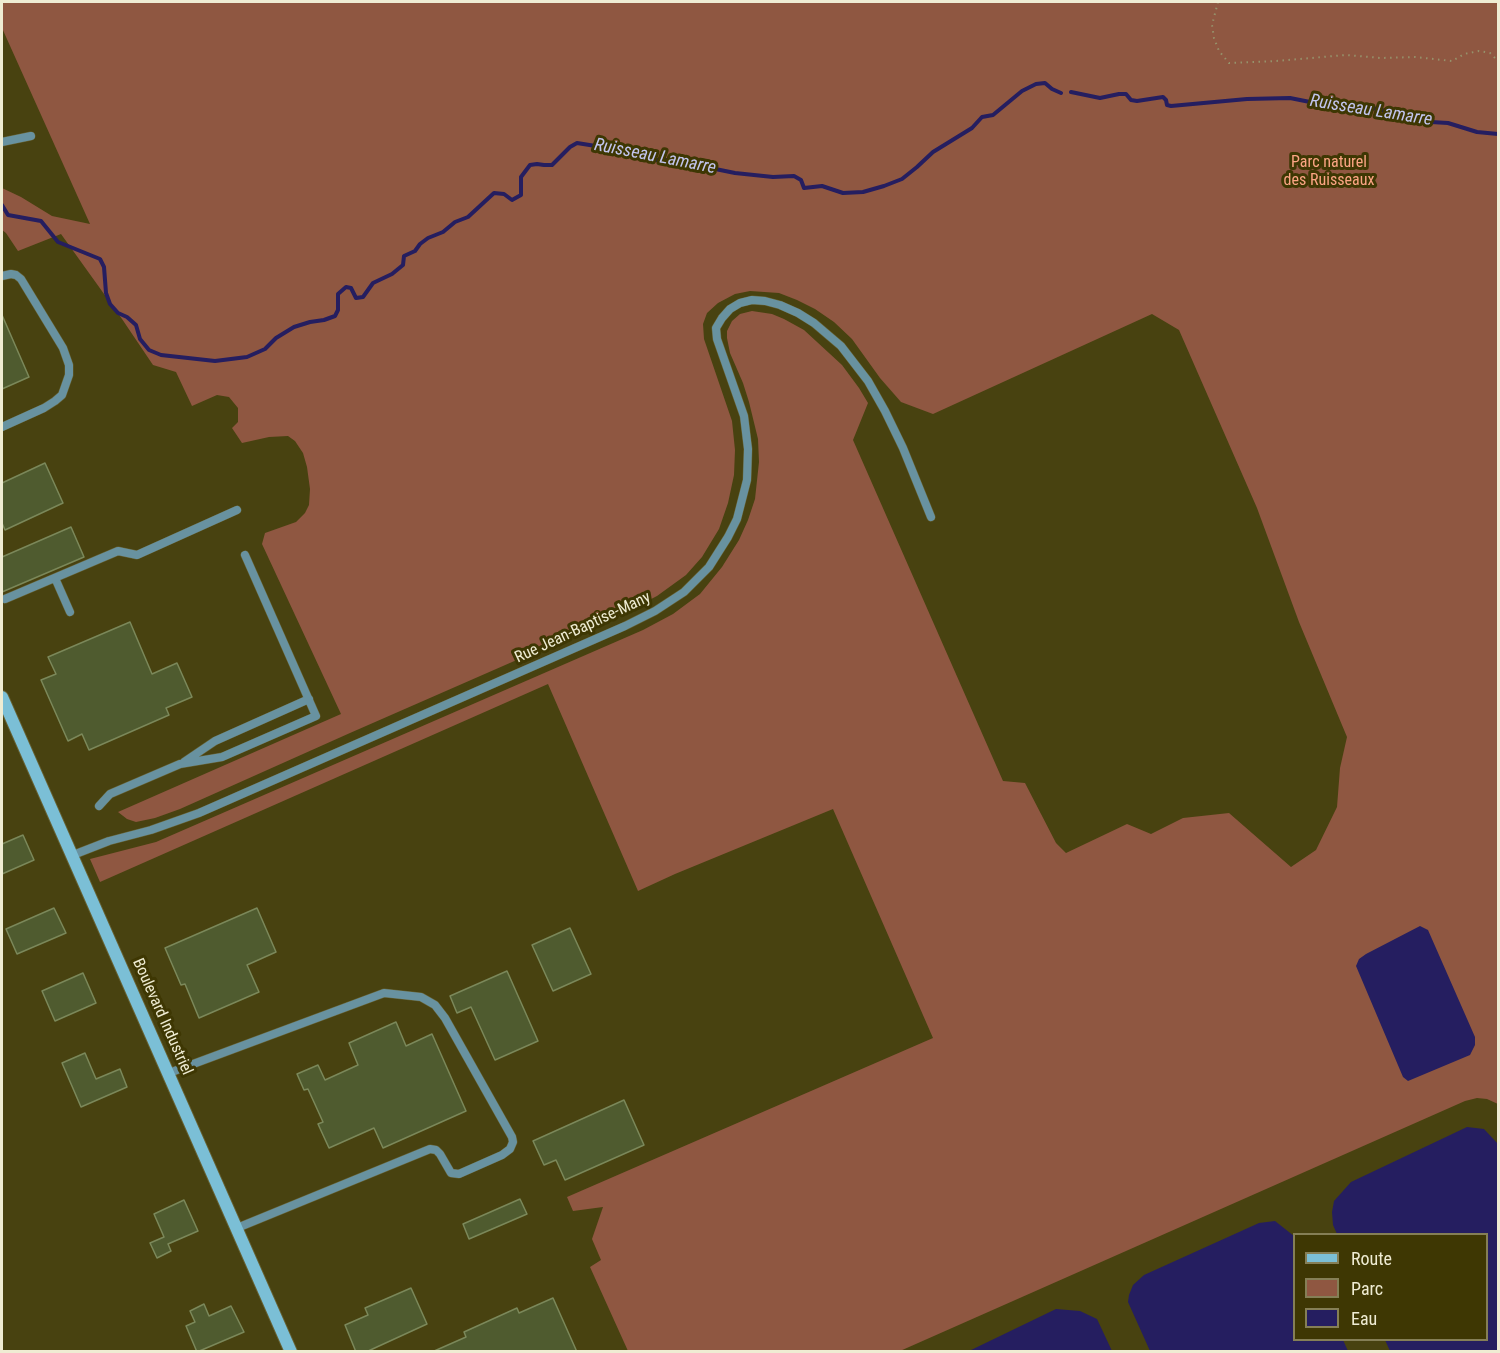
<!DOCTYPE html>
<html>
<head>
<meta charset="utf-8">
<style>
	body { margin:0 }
	#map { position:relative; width:1500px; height:1353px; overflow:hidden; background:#484210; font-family:"Roboto Condensed",sans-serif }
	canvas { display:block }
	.frame { position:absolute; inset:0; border:3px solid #efecd3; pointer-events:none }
	.legend { position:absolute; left:1293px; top:1233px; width:195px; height:108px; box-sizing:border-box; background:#3e3703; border:2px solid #857f56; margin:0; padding:8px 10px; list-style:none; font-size:18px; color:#efecd3 }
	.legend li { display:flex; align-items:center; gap:12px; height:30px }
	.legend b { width:30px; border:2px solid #857f56 }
</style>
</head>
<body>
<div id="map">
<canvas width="1500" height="1353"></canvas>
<div class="frame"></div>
<ul class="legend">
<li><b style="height:8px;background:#7bbfd6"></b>Route</li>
<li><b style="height:16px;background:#8f5741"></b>Parc</li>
<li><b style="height:16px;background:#251e60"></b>Eau</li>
</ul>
</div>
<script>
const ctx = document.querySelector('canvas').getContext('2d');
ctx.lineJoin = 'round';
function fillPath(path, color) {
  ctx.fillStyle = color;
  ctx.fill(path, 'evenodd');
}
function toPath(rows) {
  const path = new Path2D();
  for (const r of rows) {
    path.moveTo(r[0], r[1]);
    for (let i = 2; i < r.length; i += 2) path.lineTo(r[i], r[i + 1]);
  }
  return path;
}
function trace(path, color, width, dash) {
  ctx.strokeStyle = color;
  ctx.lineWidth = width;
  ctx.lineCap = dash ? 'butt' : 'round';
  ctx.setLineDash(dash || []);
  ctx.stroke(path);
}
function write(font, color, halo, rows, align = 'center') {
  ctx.font = font + ' "Roboto Condensed",sans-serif';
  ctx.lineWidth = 6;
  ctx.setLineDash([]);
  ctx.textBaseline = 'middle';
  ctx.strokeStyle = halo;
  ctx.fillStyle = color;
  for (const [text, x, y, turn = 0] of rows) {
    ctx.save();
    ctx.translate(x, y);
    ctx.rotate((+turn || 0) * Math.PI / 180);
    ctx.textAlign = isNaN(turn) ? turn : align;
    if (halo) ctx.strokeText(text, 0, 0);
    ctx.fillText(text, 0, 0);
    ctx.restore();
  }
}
const green = toPath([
	[2,2,1498,2,1498,1104,1487,1099,1477,1098,1465,1101,900,1351,628,1351,590,1267,601,1260,592,1239,603,1207,573,1211,567,1197,933,1038,833,809,675,874,638,891,548,684,100,882,90,859,156,842,643,630,673,614,700,594,722,567,739,540,748,520,755,499,759,462,758,439,749,402,743,383,730,353,727,338,727,331,732,321,740,314,752,311,772,314,784,319,804,330,842,365,859,388,868,403,853,440,1003,781,1025,783,1056,843,1066,853,1127,824,1151,834,1183,818,1229,813,1291,867,1316,850,1337,807,1340,768,1347,737,1299,622,1257,508,1179,330,1152,314,933,414,901,402,880,378,852,339,834,322,815,309,797,300,779,293,750,291,735,294,718,303,707,313,703,324,704,339,732,421,735,450,734,475,728,503,719,529,702,557,686,575,657,596,624,613,350,733,180,809,155,818,136,822,127,819,118,812,341,714,262,544,265,533,296,522,305,513,309,505,310,489,307,467,303,453,295,441,288,436,269,437,242,443,232,428,238,422,238,408,229,397,217,395,192,406,176,372,153,365,122,319,61,234,18,251,6,233,2,230,2,188,21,197,52,216,90,224,2,28]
]);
const water = toPath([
	[1420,926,1428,930,1475,1037,1475,1045,1470,1055,1408,1081,1403,1077,1356,966,1359,959,1366,954],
	[1467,1127,1484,1129,1498,1144,1498,1351,1390,1351,1385,1340,1486,1340,1486,1234,1337,1234,1333,1225,1332,1212,1334,1201,1351,1182],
	[1275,1221,1294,1236,1294,1340,1343,1340,1348,1351,1150,1351,1128,1302,1129,1295,1133,1285,1144,1275,1259,1223],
	[1056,1309,1080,1311,1097,1319,1112,1351,969,1351]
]);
const stream = toPath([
	[1071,92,1100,98,1119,94,1126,94,1131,100,1137,101,1163,97,1166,100,1167,105,1171,106,1247,99,1290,98,1340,108,1368,107,1395,113,1414,121,1448,123,1477,132,1498,134],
	[2,205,8,215,41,221,58,242,100,259,104,267,106,293,110,304,118,313,127,317,136,325,140,339,149,350,161,355,215,361,247,357,265,349,276,338,294,327,310,322,324,320,335,316,338,310,338,294,346,287,351,288,356,298,363,297,373,283,392,274,403,265,404,256,415,251,420,244,428,238,443,232,455,222,468,217,494,193,504,194,512,200,521,195,521,177,530,165,537,164,544,165,552,165,570,147,577,143,627,151,652,160,671,160,735,173,773,177,794,176,801,180,804,188,822,186,843,193,863,192,884,186,902,179,917,167,933,152,972,128,982,117,993,115,1022,91,1036,84,1045,83,1052,89,1061,93]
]);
const building = toPath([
	[2,315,29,377,2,389,2,315],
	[45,463,63,503,5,530,2,523,2,483,45,463],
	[71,527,84,557,2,592,2,557,71,527],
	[130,622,152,674,177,663,192,697,166,708,169,715,89,750,82,734,68,741,41,680,56,674,48,657,130,622],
	[23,835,34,860,2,874,2,844,23,835],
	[54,908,66,933,17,954,6,929,54,908],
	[257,908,276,952,247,965,259,992,199,1018,185,984,181,985,165,948,257,908],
	[570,928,591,974,553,991,532,945,570,928],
	[507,971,538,1041,495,1060,471,1007,457,1013,450,996,507,971],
	[83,973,96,1003,55,1021,42,991,83,973],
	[396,1022,406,1046,432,1034,466,1111,383,1148,374,1128,329,1148,318,1124,323,1122,308,1089,304,1090,297,1074,318,1065,325,1080,358,1065,349,1043,396,1022],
	[85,1053,96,1079,120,1069,127,1087,81,1107,62,1063,85,1053],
	[624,1100,644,1145,565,1180,556,1160,544,1165,533,1141,624,1100],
	[520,1199,527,1214,469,1239,463,1224,520,1199],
	[184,1200,198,1231,168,1244,171,1251,157,1258,150,1243,164,1237,154,1214,184,1200],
	[411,1288,427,1324,366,1352,356,1352,345,1325,368,1315,365,1308,411,1288],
	[553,1298,577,1352,432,1352,466,1337,464,1332,517,1308,519,1313,553,1298],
	[204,1304,209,1316,231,1306,244,1332,197,1352,186,1326,195,1322,190,1311,204,1304]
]);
const path = toPath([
	[1218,2,1212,25,1214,38,1219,51,1229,63,1276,61,1346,55,1381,58,1415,57,1452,61,1464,54,1479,51,1490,53,1498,61]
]);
const lane = toPath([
	[2,142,31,136],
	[2,276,11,274,16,275,21,279,63,348,69,365,69,375,62,395,55,401,44,408,2,427],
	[55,578,70,612],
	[5,599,118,551,137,555,237,510],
	[184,762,215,741,309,699],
	[99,806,110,794,180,764,222,757,316,716,245,555],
	[73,855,109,841,151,830,199,813,625,626,655,611,684,592,709,567,728,537,737,519,747,480,748,449,744,416,717,339,716,328,722,318,730,309,740,303,752,300,765,301,780,305,798,313,814,323,841,346,868,381,885,411,903,448,931,517],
	[169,1073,384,993,421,997,435,1005,445,1018,512,1137,513,1142,510,1149,502,1155,459,1174,451,1173,440,1154,436,1150,430,1149,237,1228]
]);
const secondary = toPath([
	[2,697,291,1352]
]);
const parkNames = [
	["Parc naturel",1329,163],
	["des Ruisseaux",1329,181]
];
const streetNames = [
	["Rue Jean-Baptise-Many",583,628,-25],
	["Boulevard Industriel",162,1017,66]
];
const waterNames = [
	["Ruisseau Lamarre",1371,111,9],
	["Ruisseau Lamarre",655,157,11]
];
fillPath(green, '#8f5741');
fillPath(water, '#251e60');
trace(stream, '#251e60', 4);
fillPath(building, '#4f5b2f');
trace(building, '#7b885a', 1.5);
trace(lane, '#666133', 9);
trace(secondary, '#666133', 14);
trace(path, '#96926b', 2, [1.5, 4.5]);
trace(lane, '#6892a0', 8);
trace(secondary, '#7bbfd6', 12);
write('16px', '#fca584', '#3e3703', parkNames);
write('16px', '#efecd3', '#3e3703', streetNames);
write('italic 18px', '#c2c5ee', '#3e3703', waterNames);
</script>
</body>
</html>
